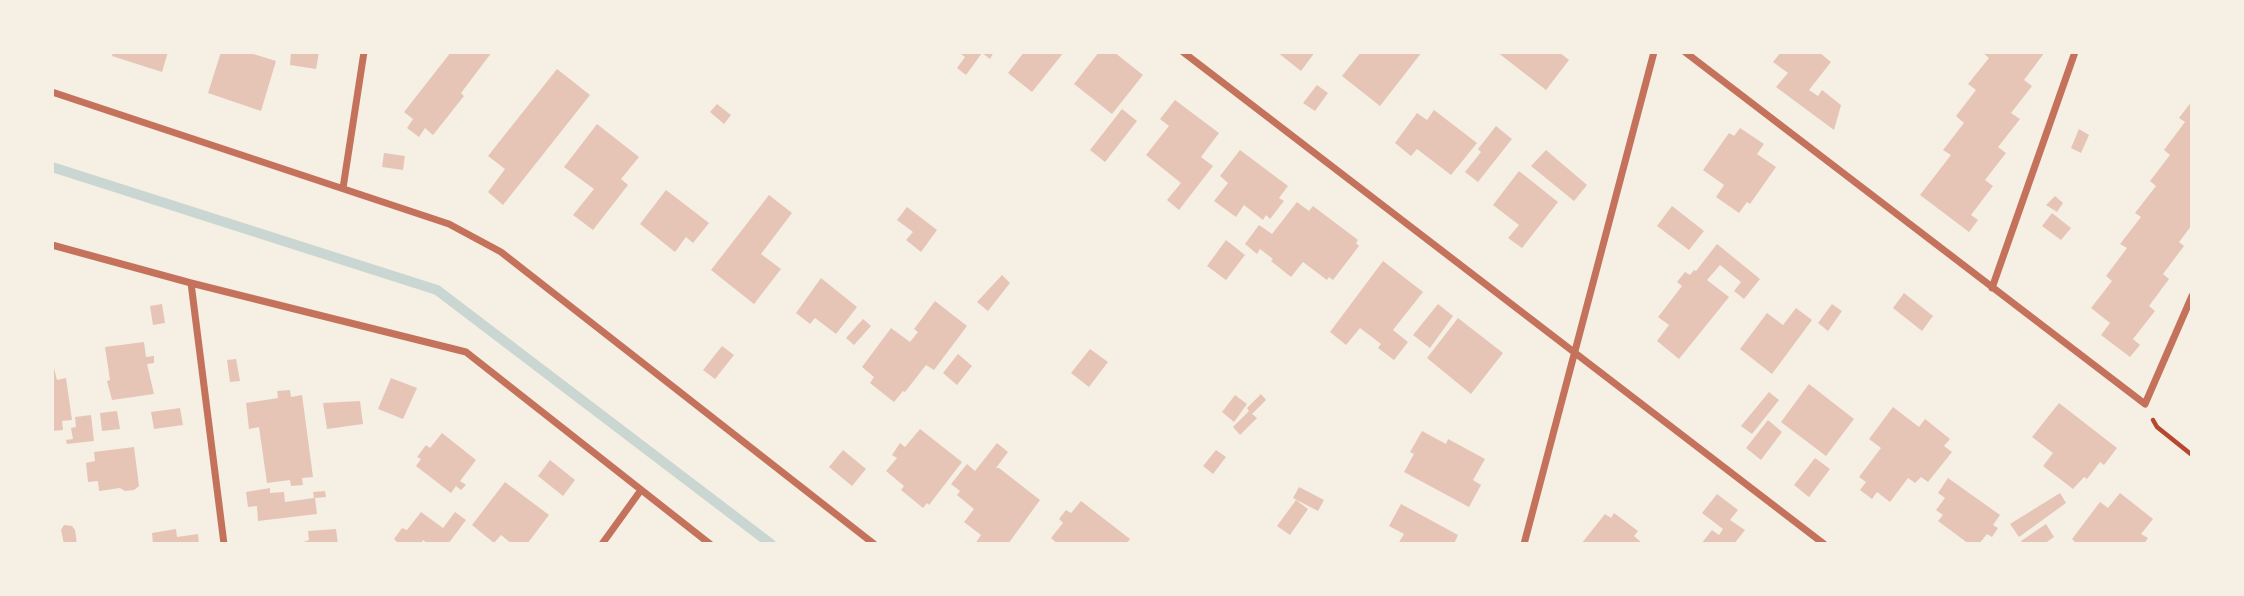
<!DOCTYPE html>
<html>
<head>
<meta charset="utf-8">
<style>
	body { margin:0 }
	#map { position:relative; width:2244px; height:596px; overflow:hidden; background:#f6efe4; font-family:"Work Sans",sans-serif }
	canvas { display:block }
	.frame { position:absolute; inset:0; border:54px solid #f6efe4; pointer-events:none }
</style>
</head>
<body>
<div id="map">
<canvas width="2244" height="596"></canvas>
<div class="frame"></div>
</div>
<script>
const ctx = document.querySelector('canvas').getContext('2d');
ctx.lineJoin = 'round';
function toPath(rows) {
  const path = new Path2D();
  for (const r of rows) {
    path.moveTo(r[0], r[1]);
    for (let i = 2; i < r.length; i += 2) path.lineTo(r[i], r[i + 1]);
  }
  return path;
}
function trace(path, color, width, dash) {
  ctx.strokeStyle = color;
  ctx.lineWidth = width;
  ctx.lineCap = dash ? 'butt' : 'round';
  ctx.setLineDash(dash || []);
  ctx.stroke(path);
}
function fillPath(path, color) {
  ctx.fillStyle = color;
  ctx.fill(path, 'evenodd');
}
const stream = toPath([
	[52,167,437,290,771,544]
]);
const building = toPath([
	[113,52,168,52,162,72,112,56],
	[221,52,247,52,276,61,261,111,208,93],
	[291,52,319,52,316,69,290,65],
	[451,52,492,52,461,93,464,96,433,135,425,128,419,137,407,128,413,119,404,112],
	[958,52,994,52,990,59,982,53,966,75,957,68,965,57],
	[1024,52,1064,52,1032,92,1008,73],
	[1099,52,1114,52,1143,75,1112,114,1074,84],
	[1277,52,1315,52,1301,71],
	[1361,52,1422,52,1380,106,1342,76],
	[1497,52,1559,52,1569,60,1546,90],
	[1781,52,1819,52,1831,62,1809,90,1818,96,1822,90,1841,105,1834,130,1776,87,1788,73,1773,62],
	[1982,52,2045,52,2024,80,2032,86,2011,113,2020,119,1998,147,2006,153,1985,180,1993,186,1971,215,1978,220,1969,232,1920,195,1951,155,1943,150,1964,123,1956,116,1976,90,1968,84,1989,58],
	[557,69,590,95,503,205,488,192,505,169,488,156],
	[1317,85,1328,93,1315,111,1303,103],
	[1175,100,1219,133,1201,157,1213,166,1179,210,1167,200,1181,183,1146,155,1169,126,1160,119],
	[2192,101,2192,225,2179,242,2184,246,2163,274,2169,279,2149,306,2155,311,2133,339,2140,345,2130,357,2101,335,2110,323,2091,308,2112,281,2106,276,2127,248,2120,244,2141,217,2135,213,2156,186,2150,181,2170,155,2164,150,2185,122,2179,118],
	[717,104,731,115,724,124,710,112],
	[1122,109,1137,121,1105,162,1090,150],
	[1434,110,1477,143,1451,175,1417,149,1411,156,1395,143,1417,113,1427,120],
	[597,124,639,157,621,179,628,185,593,230,573,215,594,189,564,167],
	[1496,126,1512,139,1478,182,1465,172,1481,152,1478,149],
	[1740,128,1764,144,1757,154,1776,167,1750,204,1747,202,1739,213,1716,197,1724,185,1703,170,1729,133,1734,136],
	[2079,129,2089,135,2081,153,2071,148],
	[1240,150,1288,186,1279,198,1284,201,1270,219,1266,215,1263,220,1244,205,1236,217,1214,201,1228,183,1220,176],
	[1546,150,1587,185,1574,201,1531,166],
	[384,153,405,156,403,170,382,167],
	[1519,171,1558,202,1522,248,1508,238,1519,225,1493,205],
	[666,190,709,223,693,243,686,237,675,252,640,224],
	[769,195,792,213,761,254,781,269,754,304,711,270],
	[2055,196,2063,203,2057,212,2046,205],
	[1297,202,1309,211,1313,206,1358,240,1356,243,1359,246,1333,280,1329,277,1327,280,1303,262,1291,277,1271,261,1273,259,1260,249,1257,254,1245,244,1259,225,1272,234],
	[1672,206,1704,231,1689,250,1657,226],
	[907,207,937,230,921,252,906,240,913,232,897,220],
	[2052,213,2071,228,2061,240,2042,226],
	[1226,240,1245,255,1226,280,1207,266],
	[1717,244,1760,279,1744,299,1734,291,1741,282,1720,265,1707,280,1729,297,1679,359,1657,341,1669,325,1658,317,1682,286,1677,282,1685,272,1690,275,1694,270,1696,271],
	[1383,261,1423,292,1393,330,1408,342,1394,360,1378,348,1381,344,1360,328,1346,345,1330,332],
	[1002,275,1010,283,988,311,977,302],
	[821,278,857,307,836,334,815,318,810,324,796,313],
	[1904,293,1933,316,1922,331,1893,308],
	[935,301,967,326,934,370,926,365,905,392,903,391,894,402,870,383,874,377,862,367,891,328,910,342,918,332,914,329],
	[162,304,165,323,153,325,150,306],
	[1438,304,1453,316,1430,348,1413,335],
	[1832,304,1842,311,1828,331,1818,323],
	[1796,308,1812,320,1772,374,1740,349,1767,313,1783,325],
	[1458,318,1503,353,1471,394,1427,358],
	[863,319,871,326,854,345,846,338],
	[144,342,146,357,154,356,154,363,147,364,154,394,112,400,107,381,110,380,105,347],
	[722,346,734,355,715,379,703,370],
	[1090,349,1108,362,1089,387,1071,373],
	[958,354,972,366,957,385,943,373],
	[236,359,240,381,230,382,227,360],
	[52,361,57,380,66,378,72,420,62,421,63,430,52,431],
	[391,378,417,388,403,419,378,409],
	[1809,384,1854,419,1826,456,1781,422],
	[290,390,291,397,302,395,313,477,302,478,303,485,291,486,290,480,267,483,259,427,249,429,246,403,278,398,277,391],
	[1769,392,1779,400,1752,434,1741,426],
	[1261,394,1266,400,1252,414,1257,418,1240,435,1233,427,1249,411,1247,408],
	[1235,395,1247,404,1234,422,1222,412],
	[360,401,363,424,327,429,323,403],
	[2059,403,2117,448,2104,465,2100,462,2087,479,2084,477,2073,489,2043,466,2053,453,2032,437],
	[1893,407,1919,427,1925,419,1950,439,1944,446,1952,452,1928,482,1921,477,1915,483,1908,478,1890,502,1877,492,1872,499,1860,490,1866,482,1859,477,1881,448,1869,439],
	[180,408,183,425,154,429,151,412],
	[117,411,120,429,102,431,100,413],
	[91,415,94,441,67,444,66,440,73,439,71,428,76,427,75,417],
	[1768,420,1782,432,1761,460,1746,448],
	[920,429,962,462,929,505,927,503,923,508,901,490,904,486,886,471,897,458,892,455,900,443,905,447],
	[1422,431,1446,444,1448,439,1485,459,1473,480,1481,485,1469,507,1404,472,1414,454,1410,452],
	[442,433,476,460,460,481,466,485,461,490,456,486,451,493,416,466,421,459,417,457,426,445,430,448],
	[997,443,1008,452,996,468,999,468,1040,500,1008,544,975,544,981,535,964,522,974,509,957,495,960,491,951,484,967,464,975,471],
	[134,447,139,486,134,490,125,491,120,488,99,491,98,481,88,482,86,463,95,461,94,452],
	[843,450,866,469,852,486,829,467],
	[1216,450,1226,457,1213,474,1203,466],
	[1815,458,1830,469,1809,497,1794,485],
	[550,460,575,480,563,496,538,476],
	[1948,478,2000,515,1993,525,1998,528,1992,537,1987,534,1979,544,1969,544,1938,521,1943,515,1936,510,1945,498,1938,493],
	[505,482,549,515,527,544,512,544,501,535,494,543,472,525],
	[1299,487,1324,500,1318,511,1293,498],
	[270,488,270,493,284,492,285,502,314,498,313,492,325,491,326,497,315,498,317,514,258,521,257,506,248,507,246,492],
	[2060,493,2066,503,2019,537,2010,524],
	[2120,493,2153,519,2141,534,2148,538,2144,544,2077,544,2072,539,2100,502,2108,508],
	[1717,494,1738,510,1730,520,1745,530,1734,544,1701,544,1712,530,1719,535,1723,529,1702,513],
	[1296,500,1308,509,1290,535,1277,526],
	[1081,501,1130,539,1126,544,1058,544,1051,538,1063,523,1059,519,1066,510,1071,513],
	[1401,504,1458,535,1454,544,1398,544,1404,534,1389,526],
	[421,512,443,528,455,512,466,520,448,544,428,544,423,540,421,544,399,544,394,539,402,528,407,530],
	[1614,513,1638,531,1634,536,1643,544,1581,544,1605,514,1611,518],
	[2046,524,2054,537,2044,544,2023,544,2021,541],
	[64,525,72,526,75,530,77,544,64,544,61,530],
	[176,529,177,537,198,534,199,544,153,544,152,533],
	[336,529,338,544,298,544,309,540,308,531]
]);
const path = toPath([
	[2153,420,2157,427,2192,455]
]);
const minor = toPath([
	[1183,52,1824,544],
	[1685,52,2145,404,2192,296],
	[52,92,449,224,501,252,874,544],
	[343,188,364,52],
	[52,245,191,283,466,352,710,544],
	[191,283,224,544],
	[1992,288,2075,52],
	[602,544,641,490],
	[1524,544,1654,52]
]);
trace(stream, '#c9d6d2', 10);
fillPath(building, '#e6c5b7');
trace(path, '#b5482f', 4.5);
trace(minor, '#c5725c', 7);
</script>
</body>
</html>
